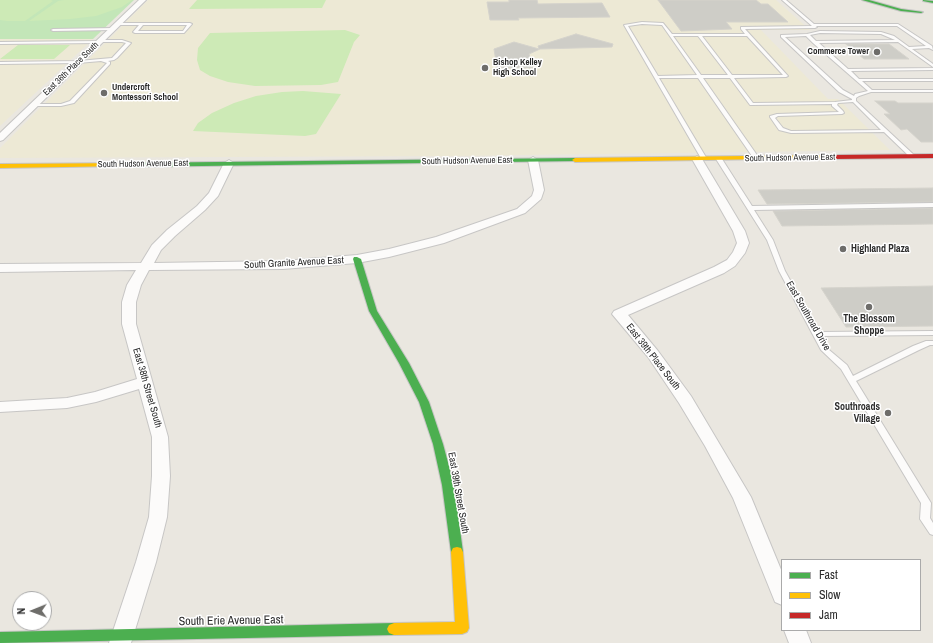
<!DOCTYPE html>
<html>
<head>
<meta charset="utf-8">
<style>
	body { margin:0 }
	#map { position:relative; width:933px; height:643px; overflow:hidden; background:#eae7e0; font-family:"Archivo Narrow",sans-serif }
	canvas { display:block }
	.legend { position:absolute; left:781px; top:559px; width:140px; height:72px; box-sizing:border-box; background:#fff; border:1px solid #aaa; margin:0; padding:5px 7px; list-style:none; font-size:12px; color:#2b2b2b }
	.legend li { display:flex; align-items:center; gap:8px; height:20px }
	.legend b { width:20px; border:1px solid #aaa }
	.north { position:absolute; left:12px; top:591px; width:40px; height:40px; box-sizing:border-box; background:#fff; border:1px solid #aaa; border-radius:50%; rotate:269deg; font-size:11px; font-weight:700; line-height:16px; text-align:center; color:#2b2b2b }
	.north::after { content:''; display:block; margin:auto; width:14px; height:18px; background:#6e6d6a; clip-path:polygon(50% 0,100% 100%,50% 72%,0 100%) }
</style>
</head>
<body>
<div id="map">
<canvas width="933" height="643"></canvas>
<ul class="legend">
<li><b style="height:5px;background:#4caf50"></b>Fast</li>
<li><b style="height:5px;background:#ffc107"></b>Slow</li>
<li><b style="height:5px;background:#c62828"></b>Jam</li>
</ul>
<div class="north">N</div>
</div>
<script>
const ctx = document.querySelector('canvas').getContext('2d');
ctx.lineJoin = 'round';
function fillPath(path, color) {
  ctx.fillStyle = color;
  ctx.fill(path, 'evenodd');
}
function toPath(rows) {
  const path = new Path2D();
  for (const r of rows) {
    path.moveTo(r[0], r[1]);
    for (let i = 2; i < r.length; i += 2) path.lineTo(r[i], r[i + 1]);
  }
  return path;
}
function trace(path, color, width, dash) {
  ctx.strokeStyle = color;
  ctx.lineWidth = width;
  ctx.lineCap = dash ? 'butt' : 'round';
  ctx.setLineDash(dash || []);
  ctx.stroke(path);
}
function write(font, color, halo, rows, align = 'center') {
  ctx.font = font + ' "Archivo Narrow",sans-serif';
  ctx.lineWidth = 3;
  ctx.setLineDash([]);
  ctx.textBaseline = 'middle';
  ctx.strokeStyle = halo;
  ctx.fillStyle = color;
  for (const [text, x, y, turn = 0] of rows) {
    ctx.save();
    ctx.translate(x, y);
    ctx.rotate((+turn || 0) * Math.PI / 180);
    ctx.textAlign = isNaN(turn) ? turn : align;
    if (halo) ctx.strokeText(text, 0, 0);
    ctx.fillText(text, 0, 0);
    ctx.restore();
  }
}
const education = toPath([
	[148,0,776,0,810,30,761,30,828,99,838,99,890,150,456,156,0,158,0,148],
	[0,39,93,39,0,126]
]);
const green = toPath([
	[0,0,134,0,93,39,0,39]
]);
const pitch = toPath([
	[0,0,51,0,53,1,25,21,7,21,0,20],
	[64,0,132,0,122,7,96,16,70,19,29,21,58,1],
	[197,0,326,0,322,8,189,9],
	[345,30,360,35,354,42,338,82,321,85,255,86,228,82,210,76,200,70,197,60,198,48,210,33],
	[18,45,70,45,54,59,0,59],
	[303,91,341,94,316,134,305,136,193,131,198,123,212,113,234,103,256,96,282,92]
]);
const building = toPath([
	[509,0,537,0,538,4,602,3,610,17,518,18,519,20,490,20,487,2,509,2,509,0],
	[658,0,756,0,761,4,768,4,788,22,726,22,732,29,681,31,658,0],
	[576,34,613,44,612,47,540,49,529,54,533,68,497,68,494,49,514,42,539,49,538,46,576,34],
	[846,44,889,44,909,59,864,59,846,44],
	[875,101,895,101,898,103,933,103,933,142,921,142,907,129,901,130,884,114,890,114,875,101],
	[933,188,933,202,767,204,758,190,933,188],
	[933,208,933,224,782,226,773,211,933,208],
	[933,286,933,326,846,327,821,288,933,286]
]);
const lane = toPath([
	[782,0,786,0,814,24,898,24,932,46,933,50,929,48,912,49,933,64,933,67,898,42,819,43,848,69,933,68,933,70,851,71,859,79,933,79,933,81,862,81,872,90,933,90,933,92,871,92,859,96,856,98,856,101,914,155,914,157,910,157,884,132,791,133,779,130,770,117,770,116,777,114,839,112,832,106,832,104,752,105,750,105,730,78,703,78,759,158,756,160,754,159,698,78,659,78,707,159,706,160,702,160,624,25,642,22,663,23,672,34,745,34,741,29,741,27,812,26,782,0],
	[642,24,662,25,697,75,658,76,628,26,642,24],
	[816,26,897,26,926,46,909,47,894,36,881,32,820,31,807,34,781,35,781,37,839,92,852,99,852,100,835,102,753,103,734,78,786,77,788,76,745,29,815,28,817,27,816,26],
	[820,33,881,34,895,40,816,41,810,35,820,33],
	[673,36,698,36,728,75,701,75,673,36],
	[702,36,747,36,783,75,732,75,702,36],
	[806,36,813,43,868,91,855,94,854,96,843,90,785,37,806,36],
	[853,102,881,130,791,131,783,128,775,118,778,116,842,114,844,113,843,111,837,105,838,103,853,102],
	[118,23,190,23,192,24,184,33,135,33,133,32,139,25,117,25,118,23],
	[143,25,187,25,183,31,138,31,143,25],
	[114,28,115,29,113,30,53,31,51,30,53,29,114,28],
	[101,40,122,40,131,43,117,58,114,60,108,61,110,62,110,64,74,103,61,106,34,106,32,105,34,104,61,104,70,101,107,63,101,61,78,63,0,64,0,62,78,61,112,58,126,43,122,42,102,42,100,43,0,44,0,42,99,41,101,40],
	[719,157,722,159,752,206,933,203,933,207,754,210,773,240,785,271,819,332,933,331,933,335,821,336,828,349,847,365,853,376,913,346,926,341,933,341,933,345,930,345,919,350,856,381,931,503,930,518,933,523,933,535,930,534,920,519,921,503,841,369,821,350,779,271,767,240,716,159,719,157]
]);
const street = toPath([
	[139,0,146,0,3,140,0,141,0,133,139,0],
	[697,156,702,159,745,231,749,243,745,253,735,266,724,273,628,315,658,351,691,396,751,497,782,572,782,605,775,602,733,498,705,446,679,403,648,357,612,314,614,311,714,267,727,260,733,252,737,243,733,231,692,159,697,156],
	[533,157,538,160,544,190,541,199,525,213,444,243,389,257,357,263,283,269,149,270,141,285,136,302,136,324,168,437,170,476,167,517,156,562,131,643,109,643,136,562,149,517,152,476,152,437,139,389,96,402,67,408,0,412,0,402,67,398,95,392,137,379,122,324,122,302,127,285,136,270,0,272,0,264,141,263,152,245,167,230,197,206,209,193,224,163,229,160,234,163,218,196,205,210,175,236,161,250,154,263,283,261,357,255,389,249,436,237,517,209,532,196,534,190,528,160,533,157],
	[784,630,806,630,811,643,789,643,784,630]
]);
const fast = toPath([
	[862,0,869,0,901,9,923,12,921,13,901,11,862,0],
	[923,0,933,1,933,3,923,1,923,0],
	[575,158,578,160,577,161,127,167,124,165,127,163,575,158],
	[354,257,357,257,361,259,377,311,409,363,429,402,443,444,454,485,463,552,461,556,457,557,453,556,451,552,442,485,433,444,419,402,399,363,369,311,353,259,354,257],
	[394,623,399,625,401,629,399,633,394,635,0,643,0,632,394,623]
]);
const slow = toPath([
	[833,155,836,157,835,158,575,162,572,160,575,158,833,155],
	[127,163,130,165,129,166,0,168,0,164,127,163],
	[457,547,461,548,463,552,469,628,467,632,462,634,394,635,389,633,387,629,389,625,394,623,455,622,451,552,453,548,457,547]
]);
const jam = toPath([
	[933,154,933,158,833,159,830,157,833,155,933,154]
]);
const markers = [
	[877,52,4,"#6e6d6a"],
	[485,68,4,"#6e6d6a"],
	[104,93,4,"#6e6d6a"],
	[843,249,4,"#6e6d6a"],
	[869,307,4,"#6e6d6a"],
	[888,413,4,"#6e6d6a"]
];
const farPoinames = [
	["Commerce Tower",869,52,"right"],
	["Bishop Kelley",493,63],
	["High School",493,73],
	["Undercroft",112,88],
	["Montessori School",112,98]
];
const farStreetnames = [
	["East 36th Place South",71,69,-44],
	["South Hudson Avenue East",790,158,-1],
	["South Hudson Avenue East",467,161,-1],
	["South Hudson Avenue East",143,164,-1]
];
const poiNames = [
	["Highland Plaza",851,249],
	["The Blossom",869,319,"center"],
	["Shoppe",869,331,"center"],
	["Southroads",880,407,"right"],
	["Village",880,419,"right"]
];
const streetNames = [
	["South Granite Avenue East",294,263,-3],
	["East Southroad Drive",808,316,60],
	["East 39th Place South",653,357,52],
	["East 38th Street South",147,388,74],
	["East 39th Street South",458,493,80]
];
const nearStreetnames = [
	["South Erie Avenue East",231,621,-1]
];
fillPath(education, '#ede9d5');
fillPath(green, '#c3e6b8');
fillPath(pitch, '#cdeab6');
fillPath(building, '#cecdc7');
trace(building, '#d5d3cc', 1);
trace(lane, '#c7c6c5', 2);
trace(street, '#c7c6c5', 2);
trace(fast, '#c7c6c5', 2);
trace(slow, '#c7c6c5', 2);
trace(jam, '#c7c6c5', 2);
fillPath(lane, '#fcfbfa');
fillPath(street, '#fcfbfa');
fillPath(fast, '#4caf50');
fillPath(slow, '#ffc107');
fillPath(jam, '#c62828');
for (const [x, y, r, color] of markers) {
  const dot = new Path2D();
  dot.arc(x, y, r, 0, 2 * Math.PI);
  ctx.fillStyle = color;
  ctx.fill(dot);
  trace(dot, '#fff', 1.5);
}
write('bold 9px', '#2b2b2b', '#fff', farPoinames, 'left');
write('9px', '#2b2b2b', '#fff', farStreetnames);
write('bold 10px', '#2b2b2b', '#fff', poiNames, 'left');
write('10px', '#2b2b2b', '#fff', streetNames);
write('12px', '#2b2b2b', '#fff', nearStreetnames);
</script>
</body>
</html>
